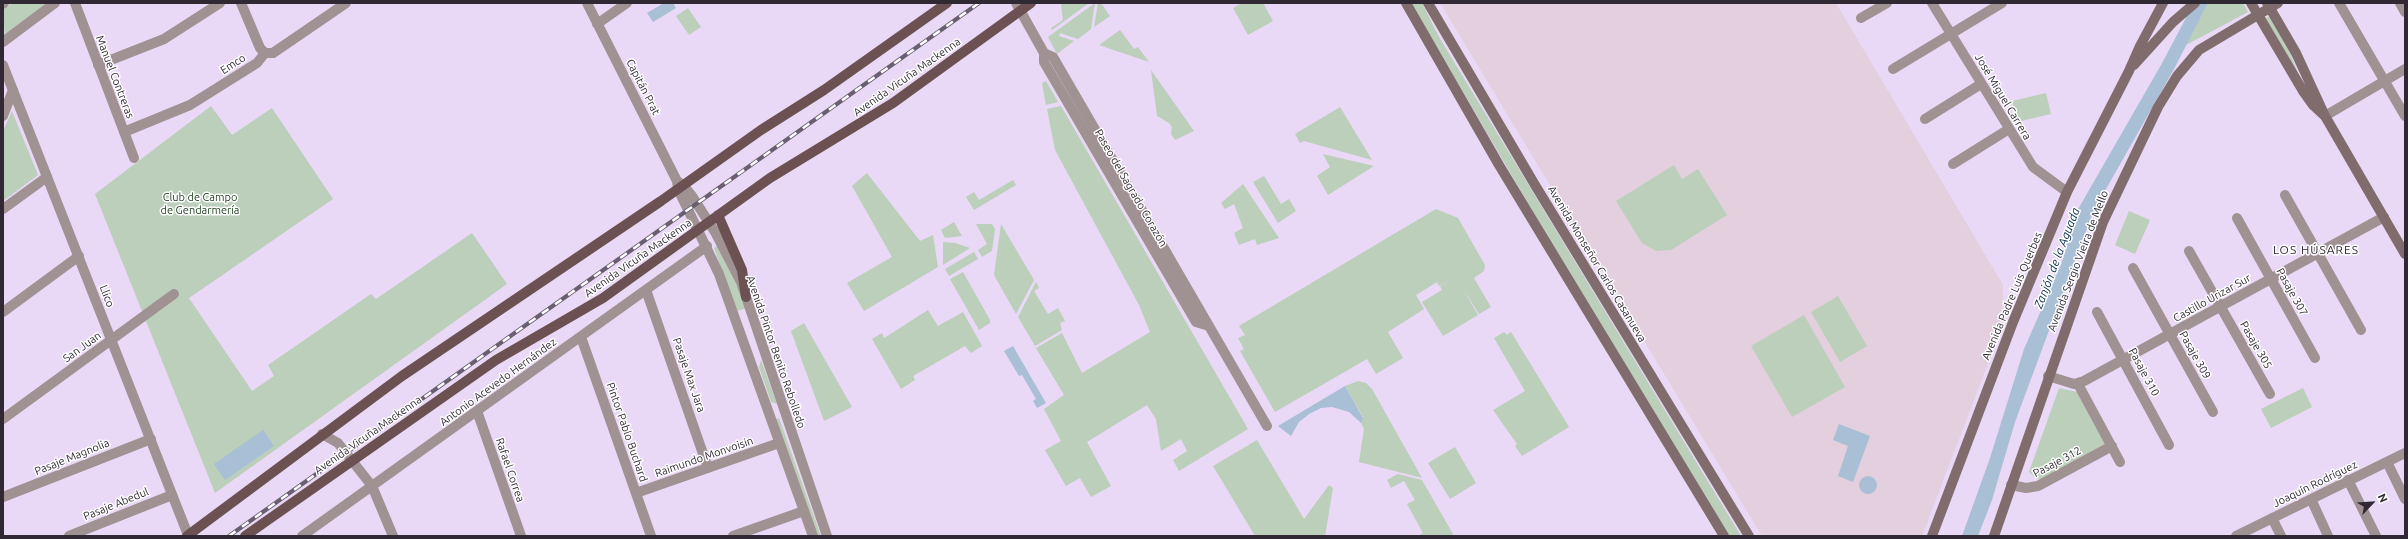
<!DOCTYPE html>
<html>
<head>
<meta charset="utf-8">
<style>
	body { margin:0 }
	#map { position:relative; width:2408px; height:539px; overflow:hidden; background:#e9d8f6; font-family:Ubuntu,sans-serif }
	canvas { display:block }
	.frame { position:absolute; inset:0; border:4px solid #302934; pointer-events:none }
	.north { position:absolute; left:2352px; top:483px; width:40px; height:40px; -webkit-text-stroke:3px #fff; paint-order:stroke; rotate:65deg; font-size:11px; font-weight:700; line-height:16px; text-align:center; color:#302934 }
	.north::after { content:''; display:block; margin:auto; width:14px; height:18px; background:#302934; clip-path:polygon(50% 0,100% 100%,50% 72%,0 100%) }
</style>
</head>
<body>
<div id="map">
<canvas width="2408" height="539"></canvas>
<div class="frame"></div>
<div class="north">N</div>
</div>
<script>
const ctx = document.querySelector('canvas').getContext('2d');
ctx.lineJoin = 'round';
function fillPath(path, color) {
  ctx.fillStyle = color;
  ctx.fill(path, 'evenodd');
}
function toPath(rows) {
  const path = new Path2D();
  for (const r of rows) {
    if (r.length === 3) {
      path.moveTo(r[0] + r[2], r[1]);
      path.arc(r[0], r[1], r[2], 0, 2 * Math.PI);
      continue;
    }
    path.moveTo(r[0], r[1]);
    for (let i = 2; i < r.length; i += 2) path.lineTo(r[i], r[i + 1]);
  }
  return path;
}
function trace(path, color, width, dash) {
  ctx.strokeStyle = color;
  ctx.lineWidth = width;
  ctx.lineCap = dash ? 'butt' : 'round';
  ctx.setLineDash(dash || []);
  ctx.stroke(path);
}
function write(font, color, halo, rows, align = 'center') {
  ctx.font = font + ' Ubuntu,sans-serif';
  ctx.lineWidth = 3;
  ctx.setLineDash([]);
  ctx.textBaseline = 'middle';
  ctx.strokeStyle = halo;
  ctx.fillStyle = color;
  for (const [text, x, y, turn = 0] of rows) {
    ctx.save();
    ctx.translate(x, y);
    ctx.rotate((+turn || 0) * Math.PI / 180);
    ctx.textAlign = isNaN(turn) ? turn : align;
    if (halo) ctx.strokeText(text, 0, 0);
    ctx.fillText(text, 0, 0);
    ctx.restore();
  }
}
const industrial = toPath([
	[1440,3,1836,3,2003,285,2002,327,1922,536,1762,536]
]);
const green = toPath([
	[12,3,51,3,5,39,3,10],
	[1063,3,1089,3,1052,30,1051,28,1063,20,1061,5],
	[1095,3,1091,29,1078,39,1060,33,1059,36,1074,41,1057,54,1048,37],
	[1098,3,1101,3,1110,16,1094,27],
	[1242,3,1263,3,1273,21,1248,35,1233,8],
	[1411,3,1422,3,1439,37,1741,536,1729,536,1553,246],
	[2208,3,2243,3,2248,12,2186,45],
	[688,8,701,27,689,35,676,16],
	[2270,16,2290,53,2301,80,2264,19],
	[1120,30,1134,49,1138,47,1149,62,1099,45],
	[1151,70,1194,131,1175,140,1171,134,1172,127,1169,123,1157,116],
	[1046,81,1058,102,1046,105,1042,83],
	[2046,93,2051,114,2017,122,2012,101],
	[211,106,232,135,272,108,333,199,189,298,252,391,274,376,268,365,371,294,376,299,472,233,507,284,215,493,95,194],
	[1061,106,1248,429,1179,471,1173,460,1187,451,1181,439,1161,451,1156,419,1147,405,1087,442,1111,486,1091,497,1080,478,1066,486,1045,450,1061,441,1044,409,1064,395,1036,348,1062,333,1082,373,1150,332,1139,305,1055,150,1047,109],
	[1340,107,1372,160,1304,141,1300,143,1295,134],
	[12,111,38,175,3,201,3,131],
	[1323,154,1374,166,1328,195,1317,176,1330,167],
	[1674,165,1682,179,1698,169,1727,215,1671,250,1656,251,1642,243,1616,201],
	[867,173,920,241,933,235,938,267,864,311,847,283,892,257,852,186],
	[1264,176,1281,204,1289,199,1296,211,1278,223,1253,182],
	[1013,180,1016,185,974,210,966,197,974,192,979,200],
	[1243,184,1279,238,1257,245,1255,239,1239,245,1234,233,1243,228,1234,204,1225,209,1221,203],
	[1436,209,1458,218,1485,265,1484,271,1474,278,1491,307,1479,314,1463,289,1478,315,1443,336,1422,302,1442,290,1440,286,1452,279,1439,286,1437,282,1416,295,1424,309,1388,332,1403,358,1376,374,1367,359,1275,412,1240,351,1244,349,1238,338,1245,335,1239,326],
	[2129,211,2150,220,2135,254,2115,245],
	[954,222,962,236,945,238,941,230],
	[976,224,992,224,995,229,992,251,982,257,978,250,987,244],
	[1001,224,1034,280,1016,314,994,275],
	[943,242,955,243,970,248,943,265],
	[719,245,726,256,747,308,737,311,714,248],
	[974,252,978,259,949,276,945,269],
	[963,272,990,320,990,323,979,330,950,279],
	[1036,282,1039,288,1034,291,1048,314,1058,308,1065,321,1060,323,1062,330,1035,346,1018,317],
	[1838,296,1867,346,1840,362,1811,312],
	[928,310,938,326,963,312,982,346,971,353,965,346,913,376,915,380,901,389,872,339,882,333,884,338],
	[1804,315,1845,387,1792,417,1751,346],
	[804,323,852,407,824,421,791,331],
	[1504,332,1507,335,1511,332,1569,427,1522,456,1515,446,1517,444,1493,410,1525,391,1494,338],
	[761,360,777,404,771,402,759,367],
	[1358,381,1366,383,1372,389,1422,478,1359,462,1364,429,1361,423,1363,417,1345,386],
	[2059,388,2077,392,2106,446,2046,479,2037,479,2029,472],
	[2303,388,2312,407,2271,428,2261,409],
	[779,418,821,536,815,536,774,420],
	[1257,440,1304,519,1329,485,1333,488,1325,536,1255,536,1213,466],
	[1455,447,1476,483,1450,499,1428,463],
	[1398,474,1422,480,1454,536,1418,536,1423,533,1407,504,1415,500,1404,481,1391,488,1387,480]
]);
const water = toPath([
	[664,3,673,3,676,8,653,22,647,13],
	[2194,3,2208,3,2174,69,2093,212,2015,422,1992,500,1978,536,1962,536,1990,458,2024,349,2061,265,2077,211,2161,65],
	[1013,346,1046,403,1037,408,1033,401,1036,399,1022,375,1019,376,1004,351],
	[1345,386,1363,418,1361,423,1349,412,1332,407,1321,408,1309,414,1299,422,1291,436,1278,426],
	[1839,424,1870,436,1853,482,1838,476,1848,446,1833,440],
	[263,430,274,446,225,480,214,464],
	[1868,485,9]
]);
const minor = toPath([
	[75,3,134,158],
	[241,3,260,48,265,53],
	[1016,3,1044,53,1044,62,1196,322,1209,326],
	[1932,3,2033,167,2067,192],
	[2339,3,2405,116],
	[2400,3,2405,12],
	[3,4,4,3],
	[1861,18,1887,3],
	[3,42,55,3],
	[265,53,273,53,346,3],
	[1044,53,1053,57,1267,426],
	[98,65,164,39,220,3],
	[1893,69,2002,3],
	[3,116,13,90],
	[2325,116,2405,69],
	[1925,119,1981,84],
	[124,132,190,105,257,63,265,53],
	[1953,164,2009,129],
	[2285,195,2361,330],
	[3,209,47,177],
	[2237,218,2315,358],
	[2189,251,2270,394],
	[2133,268,2213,412],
	[646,290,708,468],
	[3,312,79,256],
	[2097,312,2169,445],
	[581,337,651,536],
	[2048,376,2074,384,2084,381,2384,217],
	[2078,384,2120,462],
	[477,411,521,536],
	[3,419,174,294],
	[322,434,338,443,372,486,393,536],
	[2387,462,2405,499],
	[2348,480,2376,536],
	[2011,485,2026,488,2038,486,2112,446],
	[636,493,779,443],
	[3,497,151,439],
	[2311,499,2328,536],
	[2272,518,2281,536],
	[69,536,172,495],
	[302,536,707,246],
	[733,536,804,511],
	[2236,536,2405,453]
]);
const tertiary = toPath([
	[587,3,677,181,678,189,719,274,813,536],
	[597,24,627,3],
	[3,65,188,535],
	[677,181,683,185,692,196,715,232,741,282,827,536]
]);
const secondary = toPath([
	[1406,3,1499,165,1724,536],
	[1428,3,1535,185,1749,536],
	[2251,3,2303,91,2313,105,2325,116],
	[2267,3,2296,53,2325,116,2405,254],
	[2134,65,2173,22,2195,3],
	[1932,536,2013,322,2067,192,2129,71,2140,46,2163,3],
	[1994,536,2103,222,2158,107,2177,76,2199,50,2278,3]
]);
const primary = toPath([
	[718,215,742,270,746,297],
	[187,536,402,376,661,201,761,130,824,90,947,3],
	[245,536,496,360,603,298,770,178,893,103,1031,3]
]);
const rail = toPath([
	[229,536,979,3]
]);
const streetNames = [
	["Emco",233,64,-33],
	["Manuel Contreras",115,77,69],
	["Avenida Vicuña Mackenna",907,77,-35],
	["Capitán Prat",643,87,63],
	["José Miguel Carrera",2003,97,59],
	["Paseo del Sagrado Corazón",1131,188,60],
	["Avenida Vicuña Mackenna",638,258,-35],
	["Avenida Sergio Vieira de Mello",2078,261,-69],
	["Avenida Monseñor Carlos Casanueva",1597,264,59],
	["Pasaje 307",2292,292,61],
	["Llico",107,296,69],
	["Avenida Padre Luis Querbes",2012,296,-67],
	["Castillo Urizar Sur",2212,298,-29],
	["Pasaje 305",2256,345,60],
	["San Juan",82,347,-36],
	["Avenida Pintor Benito Rebolledo",776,352,71],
	["Pasaje 309",2195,355,61],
	["Pasaje 310",2144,372,62],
	["Pasaje Max Jara",689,375,71],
	["Antonio Acevedo Hernández",498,382,-36],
	["Pintor Pablo Buchard",627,432,71],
	["Avenida Vicuña Mackenna",368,435,-35],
	["Pasaje Magnolia",72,457,-22],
	["Raimundo Monvoisin",704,457,-19],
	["Pasaje 312",2057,462,-28],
	["Rafael Correa",510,470,71],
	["Joaquín Rodríguez",2315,484,-26],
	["Pasaje Abedul",116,504,-22]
];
const parkNames = [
	["Club de Campo",200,197],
	["de Gendarmería",200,210]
];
const neighbourhoodNames = [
	["LOS HÚSARES",2316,250]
];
const waterNames = [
	["Zanjón de la Aguada",2057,258,-69]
];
fillPath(industrial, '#e3cfde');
fillPath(green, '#bbcfba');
fillPath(water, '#a8bfd5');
trace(minor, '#a09192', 10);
trace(tertiary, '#a09192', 10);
trace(secondary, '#816c6d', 10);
trace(primary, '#6b5152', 10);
trace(rail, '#695f70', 4);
trace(rail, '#fff', 2.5, [8]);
write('11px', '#302934', '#fff', streetNames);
write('11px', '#1c3e1c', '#fff', parkNames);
ctx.letterSpacing = '1px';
write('12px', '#302934', '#fff', neighbourhoodNames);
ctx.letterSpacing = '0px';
write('italic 12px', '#072f4e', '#fff', waterNames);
</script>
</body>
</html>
